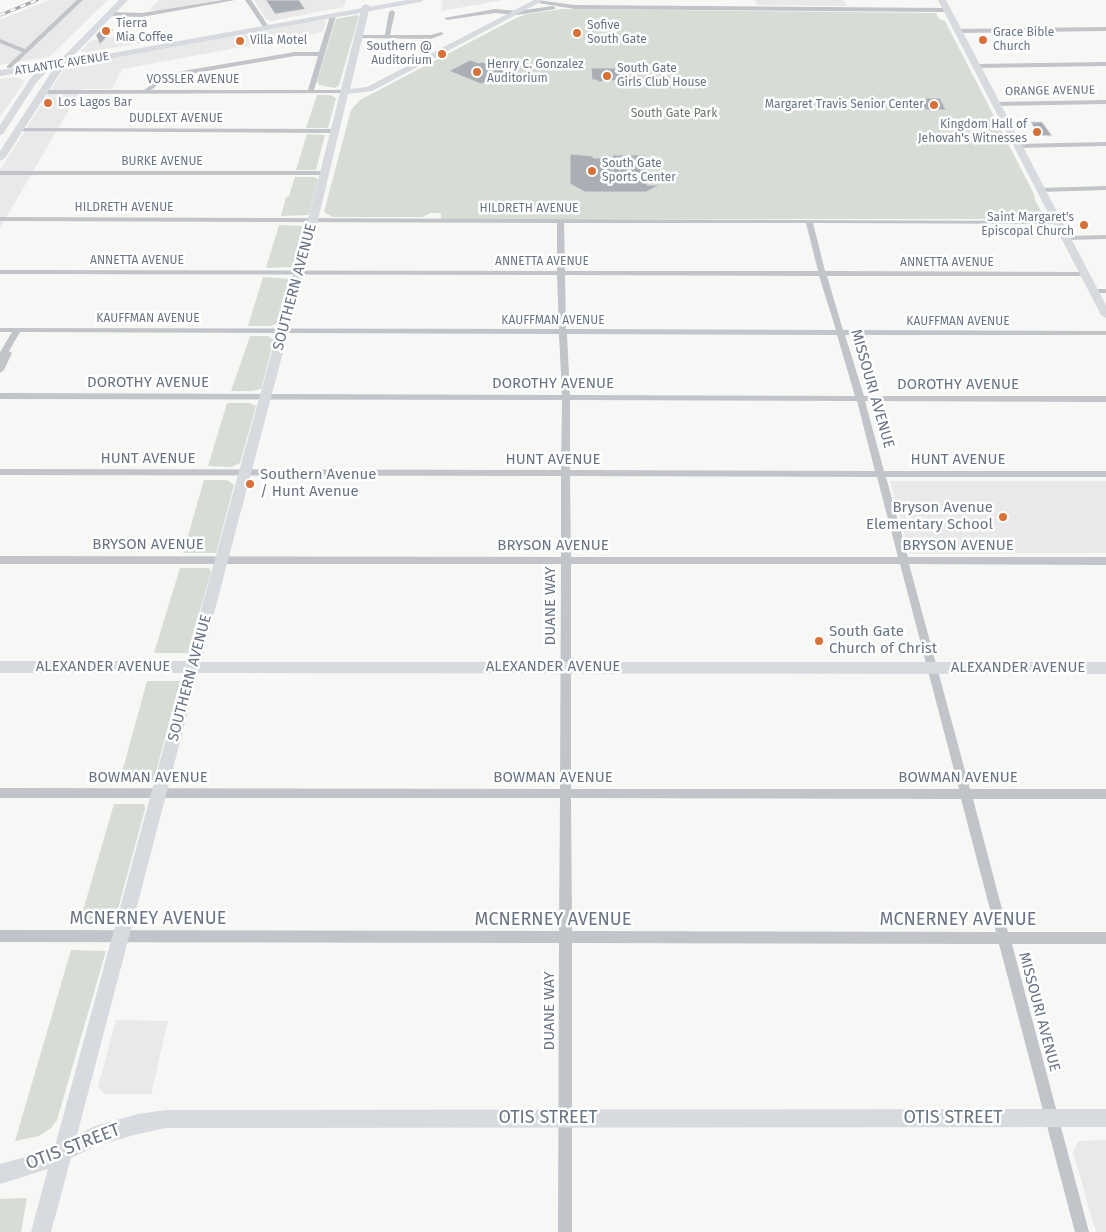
<!DOCTYPE html>
<html>
<head>
<meta charset="utf-8">
<style>
	body { margin:0 }
	canvas { display:block; background:#f7f8f5 }
</style>
</head>
<body>
<canvas width="1106" height="1232"></canvas>
<script>
const ctx = document.querySelector('canvas').getContext('2d');
ctx.lineJoin = 'round';
function fillPath(path, color) {
  ctx.fillStyle = color;
  ctx.fill(path, 'evenodd');
}
function toPath(rows) {
  const path = new Path2D();
  for (const r of rows) {
    path.moveTo(r[0], r[1]);
    for (let i = 2; i < r.length; i += 2) path.lineTo(r[i], r[i + 1]);
  }
  return path;
}
function trace(path, color, width, dash) {
  ctx.strokeStyle = color;
  ctx.lineWidth = width;
  ctx.lineCap = dash ? 'butt' : 'round';
  ctx.setLineDash(dash || []);
  ctx.stroke(path);
}
function write(font, color, halo, rows, align = 'center') {
  ctx.font = font + ' "Fira Sans",sans-serif';
  ctx.lineWidth = 5;
  ctx.setLineDash([]);
  ctx.textBaseline = 'middle';
  ctx.strokeStyle = halo;
  ctx.fillStyle = color;
  for (const [text, x, y, turn = 0] of rows) {
    ctx.save();
    ctx.translate(x, y);
    ctx.rotate((+turn || 0) * Math.PI / 180);
    ctx.textAlign = isNaN(turn) ? turn : align;
    if (halo) ctx.strokeText(text, 0, 0);
    ctx.fillText(text, 0, 0);
    ctx.restore();
  }
}
const built = toPath([
	[49,0,108,0,49,57,0,65,0,20],
	[159,0,218,0,154,11,150,9],
	[254,0,346,0,344,7,271,21,266,19],
	[443,0,504,0,441,11],
	[755,0,844,0,847,6,757,5],
	[322,20,326,21,323,32,122,69,112,89,81,89,0,228,0,170,64,69,72,65],
	[135,33,140,43,87,52,81,51,90,41],
	[15,77,25,81,0,117,0,79],
	[890,481,1106,481,1106,553,910,554],
	[116,1020,168,1021,151,1094,105,1094,98,1087],
	[1106,1140,1106,1232,1096,1232,1073,1152,1078,1141]
]);
const green = toPath([
	[562,9,936,13,938,18,945,21,1034,194,1035,200,1044,217,1042,219,441,219,441,213,431,213,422,217,333,217,324,212,351,110,360,100,514,19,526,14],
	[357,15,359,16,339,85,335,88,319,85,317,81,336,19],
	[317,95,330,95,336,98,328,128,306,128],
	[307,134,325,135,316,170,296,170],
	[295,177,314,177,318,179,309,215,281,216,286,197,289,196],
	[279,225,305,226,294,267,266,268],
	[263,277,291,279,279,323,270,326,248,326],
	[250,336,268,336,274,340,261,389,251,391,231,391],
	[227,403,249,403,256,406,240,463,231,467,208,466],
	[204,480,227,480,234,485,216,553,183,553],
	[180,568,209,568,211,572,188,653,154,653],
	[147,681,180,681,153,783,119,783],
	[114,804,144,804,145,809,115,920,104,924,79,924],
	[71,950,106,951,57,1120,51,1128,39,1136,15,1141],
	[27,1198,21,1232,0,1232,0,1199]
]);
const building = toPath([
	[266,0,299,0,305,9,275,14,266,0],
	[102,29,113,30,100,44,96,35,102,29],
	[470,60,479,63,482,62,506,70,489,82,481,84,449,71,470,60],
	[591,68,622,68,623,80,597,82,597,80,592,80,591,68],
	[924,98,940,98,946,110,926,110,921,103,925,103,924,98],
	[1031,122,1042,122,1052,136,1038,135,1031,122],
	[570,154,593,156,593,158,613,158,612,155,645,155,647,185,660,185,646,192,585,192,570,184,570,154]
]);
const street = toPath([
	[77,0,83,0,11,68,7,68,7,66,22,52,0,43,0,39,25,49,77,0],
	[222,0,235,0,142,17,110,16,107,14,110,12,142,13,222,0],
	[245,0,251,0,269,27,268,28,264,28,245,0],
	[536,0,575,5,947,8,950,10,947,12,575,9,538,3,536,0],
	[553,6,556,8,555,9,517,15,495,13,447,20,444,18,495,9,517,11,553,6],
	[392,10,395,12,390,35,431,35,441,32,444,34,431,39,356,38,355,37,358,35,385,35,389,12,392,10],
	[333,14,336,16,314,90,344,90,347,92,346,93,42,94,39,92,42,90,144,90,158,80,177,72,295,52,319,52,330,16,333,14],
	[295,56,318,56,308,90,151,90,162,82,178,76,295,56],
	[1106,27,1106,31,958,33,955,31,958,29,1106,27],
	[1106,62,1106,66,975,68,972,66,975,64,1106,62],
	[1106,100,1106,104,995,106,992,104,995,102,1106,100],
	[17,128,335,129,338,131,335,133,15,131,15,129,17,128],
	[1106,142,1106,146,1017,148,1014,146,1017,144,1106,142],
	[0,171,324,171,327,173,324,175,0,175,0,171],
	[1106,186,1106,190,1040,192,1037,190,1040,188,1106,186],
	[0,217,1059,221,1061,222,1057,224,813,223,825,271,1084,272,1088,274,1084,276,827,276,843,330,1106,331,1106,335,845,335,864,396,1106,396,1106,402,865,401,884,471,1106,471,1106,477,886,477,908,557,1106,557,1106,565,909,564,970,789,1106,789,1106,799,973,799,1008,932,1106,932,1106,944,1012,944,1089,1232,1075,1232,999,944,572,943,572,1232,558,1232,559,943,0,942,0,930,559,931,560,798,0,798,0,788,560,789,561,564,0,564,0,556,561,557,561,476,0,475,0,469,561,470,562,404,562,400,0,399,0,393,562,395,559,334,20,332,9,351,12,353,4,370,0,373,0,352,12,332,0,332,0,328,559,329,557,275,0,274,0,270,557,271,557,223,0,221,0,217],
	[564,223,806,223,818,271,565,271,564,223],
	[565,275,819,276,836,330,566,329,565,275],
	[567,334,837,335,855,396,570,395,567,334],
	[570,400,857,401,875,471,570,470,570,400],
	[570,476,877,477,898,557,571,557,570,476],
	[571,564,900,564,959,789,571,789,571,564],
	[571,798,961,799,996,932,572,931,571,798],
	[1106,235,1106,239,1066,240,1062,238,1066,236,1106,235],
	[1090,289,1106,289,1106,293,1093,293,1089,291,1090,289]
]);
const secondary = toPath([
	[534,0,544,0,372,91,348,94,318,220,201,662,1106,662,1106,674,198,673,77,1135,95,1126,138,1114,166,1110,1106,1109,1106,1127,166,1128,138,1134,98,1145,71,1158,51,1232,31,1232,48,1169,0,1184,0,1164,40,1153,55,1146,184,673,0,673,0,661,187,661,308,220,362,6,366,4,370,6,350,89,367,87,534,0],
	[938,0,946,0,1106,305,1106,318,1101,315,938,0]
]);
const primary = toPath([
	[119,0,128,0,68,61,407,0,424,0,420,2,64,67,5,158,0,161,0,151,54,68,49,69,36,83,3,134,0,135,0,125,30,79,38,70,0,76,0,70,44,64,49,61,58,62,119,0]
]);
const rail = toPath([
	[0,15,37,0]
]);
const markers = [
	[106,31,5,"#d67137"],
	[577,33,5,"#d67137"],
	[983,40,5,"#d67137"],
	[240,41,5,"#d67137"],
	[442,54,5,"#d67137"],
	[477,72,5,"#d67137"],
	[607,76,5,"#d67137"],
	[48,103,5,"#d67137"],
	[934,105,5,"#d67137"],
	[1037,132,5,"#d67137"],
	[592,171,5,"#d67137"],
	[1084,225,5,"#d67137"],
	[250,484,5,"#d67137"],
	[1003,517,5,"#d67137"],
	[819,641,5,"#d67137"]
];
const farPoinames = [
	["Tierra",116,24],
	["Mia Coffee",116,38],
	["Sofive",587,26],
	["South Gate",587,40],
	["Grace Bible",993,33],
	["Church",993,47],
	["Villa Motel",250,41],
	["Southern @",432,47,"right"],
	["Auditorium",432,61,"right"],
	["Henry C. Gonzalez",487,65],
	["Auditorium",487,79],
	["South Gate",617,69],
	["Girls Club House",617,83],
	["Los Lagos Bar",58,103],
	["Margaret Travis Senior Center",924,105,"right"],
	["Kingdom Hall of",1027,125,"right"],
	["Jehovah's Witnesses",1027,139,"right"],
	["South Gate",602,164],
	["Sports Center",602,178],
	["Saint Margaret's",1074,218,"right"],
	["Episcopal Church",1074,232,"right"]
];
const farStreetnames = [
	["ATLANTIC AVENUE",62,64,-9],
	["VOSSLER AVENUE",193,80],
	["ORANGE AVENUE",1050,91,-1],
	["DUDLEXT AVENUE",176,119],
	["BURKE AVENUE",162,162],
	["HILDRETH AVENUE",124,208],
	["HILDRETH AVENUE",529,209],
	["ANNETTA AVENUE",137,261],
	["ANNETTA AVENUE",542,262],
	["ANNETTA AVENUE",947,263],
	["KAUFFMAN AVENUE",148,319],
	["KAUFFMAN AVENUE",553,321],
	["KAUFFMAN AVENUE",958,322]
];
const farParknames = [
	["South Gate Park",674,114]
];
const streetNames = [
	["SOUTHERN AVENUE",295,287,-75],
	["DOROTHY AVENUE",148,383],
	["DOROTHY AVENUE",553,384],
	["DOROTHY AVENUE",958,385],
	["MISSOURI AVENUE",872,389,74],
	["HUNT AVENUE",148,459],
	["HUNT AVENUE",553,460],
	["HUNT AVENUE",958,460],
	["BRYSON AVENUE",148,545],
	["BRYSON AVENUE",553,546],
	["BRYSON AVENUE",958,546],
	["DUANE WAY",551,606,-90],
	["ALEXANDER AVENUE",103,667],
	["ALEXANDER AVENUE",553,667],
	["ALEXANDER AVENUE",1018,668],
	["SOUTHERN AVENUE",190,678,-75],
	["BOWMAN AVENUE",148,778],
	["BOWMAN AVENUE",553,778],
	["BOWMAN AVENUE",958,778],
	["DUANE WAY",550,1011,-90],
	["MISSOURI AVENUE",1039,1012,75]
];
const poiNames = [
	["Southern Avenue",260,475],
	["/ Hunt Avenue",260,492],
	["Bryson Avenue",993,508,"right"],
	["Elementary School",993,525,"right"],
	["South Gate",829,632],
	["Church of Christ",829,649]
];
const nearStreetnames = [
	["MCNERNEY AVENUE",148,919],
	["MCNERNEY AVENUE",553,920],
	["MCNERNEY AVENUE",958,920],
	["OTIS STREET",548,1118],
	["OTIS STREET",953,1118],
	["OTIS STREET",73,1147,-21]
];
fillPath(built, '#e8e9e8');
fillPath(green, '#d7dcd5');
fillPath(building, '#aaafb6');
trace(building, '#d9d9d8', 1);
fillPath(street, '#c1c4c8');
fillPath(secondary, '#d7dade');
fillPath(primary, '#d7dade');
trace(rail, '#a3a7ad', 3);
trace(rail, '#fff', 2, [5.5]);
for (const [x, y, r, color] of markers) {
  const dot = new Path2D();
  dot.arc(x, y, r, 0, 2 * Math.PI);
  ctx.fillStyle = color;
  ctx.fill(dot);
  trace(dot, '#fff', 2);
}
write('12px', '#697484', '#fff', farPoinames, 'left');
write('12px', '#697484', '#fff', farStreetnames);
write('12px', '#697b67', '#fff', farParknames);
write('15px', '#697484', '#fff', streetNames);
write('15px', '#697484', '#fff', poiNames, 'left');
write('18px', '#697484', '#fff', nearStreetnames);
</script>
</body>
</html>
